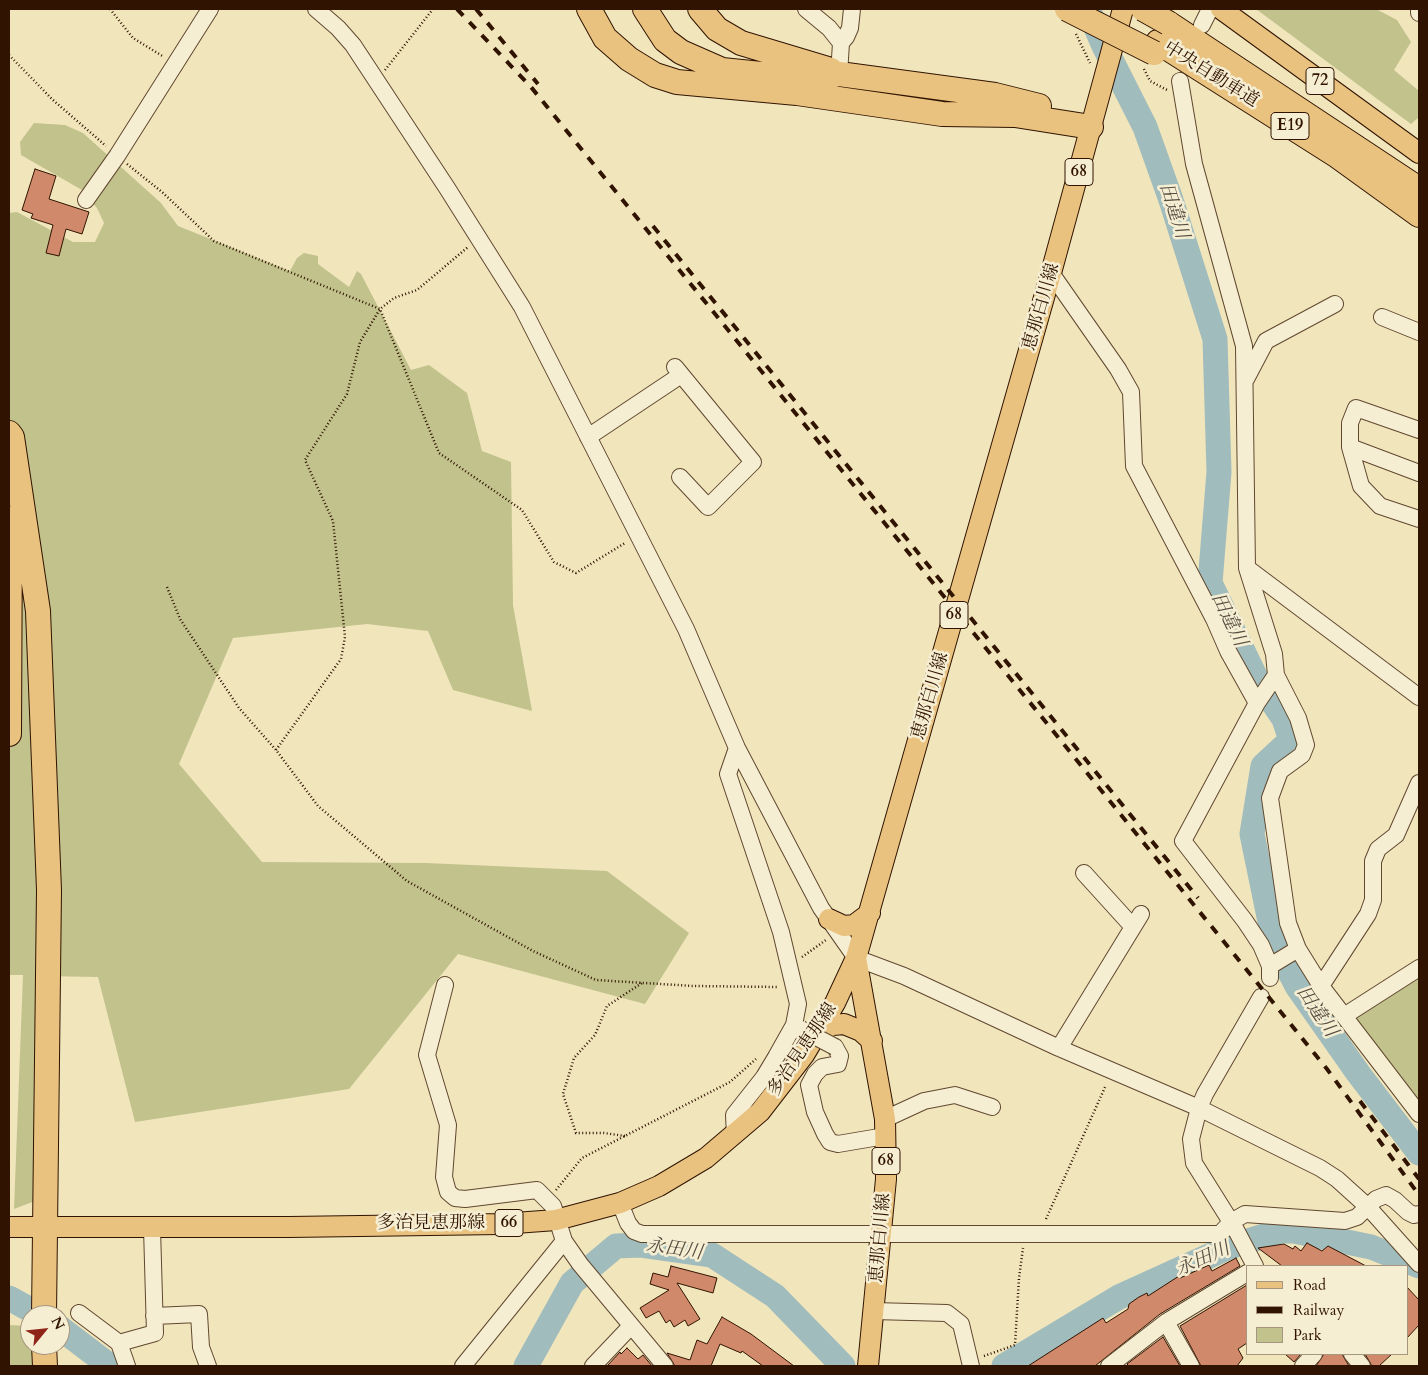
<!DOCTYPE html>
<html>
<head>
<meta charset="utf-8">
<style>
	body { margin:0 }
	#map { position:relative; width:1428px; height:1375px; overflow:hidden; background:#f1e5bc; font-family:Cardo,serif }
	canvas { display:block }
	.frame { position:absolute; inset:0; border:10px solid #301300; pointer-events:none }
	.legend { position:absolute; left:1246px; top:1265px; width:162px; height:90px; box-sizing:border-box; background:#f6eed3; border:1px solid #a7967f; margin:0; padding:6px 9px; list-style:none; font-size:15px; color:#301300 }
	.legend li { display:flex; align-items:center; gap:10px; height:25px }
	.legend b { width:25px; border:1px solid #a7967f }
	.north { position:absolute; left:20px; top:1305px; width:50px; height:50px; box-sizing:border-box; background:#f6eed3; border:1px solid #a7967f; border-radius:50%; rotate:62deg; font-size:14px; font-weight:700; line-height:20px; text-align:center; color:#301300 }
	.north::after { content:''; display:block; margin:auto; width:18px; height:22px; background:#8f2418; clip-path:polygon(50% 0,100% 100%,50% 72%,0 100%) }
</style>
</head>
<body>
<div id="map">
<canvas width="1428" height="1375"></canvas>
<div class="frame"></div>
<ul class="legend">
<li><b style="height:6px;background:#e8c27e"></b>Road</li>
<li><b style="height:6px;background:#301300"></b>Railway</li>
<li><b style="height:14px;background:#c2c28c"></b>Park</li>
</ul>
<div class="north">N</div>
</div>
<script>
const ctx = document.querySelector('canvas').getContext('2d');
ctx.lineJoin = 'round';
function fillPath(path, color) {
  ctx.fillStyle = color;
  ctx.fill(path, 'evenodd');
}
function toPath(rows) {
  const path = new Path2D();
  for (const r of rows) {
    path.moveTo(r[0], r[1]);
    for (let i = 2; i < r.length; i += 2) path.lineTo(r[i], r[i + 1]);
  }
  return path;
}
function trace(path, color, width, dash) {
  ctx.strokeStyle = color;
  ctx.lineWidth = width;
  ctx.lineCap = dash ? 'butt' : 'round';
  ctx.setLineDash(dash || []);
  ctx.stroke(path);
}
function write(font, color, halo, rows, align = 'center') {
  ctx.font = font + ' Cardo,"Noto Serif JP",serif';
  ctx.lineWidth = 5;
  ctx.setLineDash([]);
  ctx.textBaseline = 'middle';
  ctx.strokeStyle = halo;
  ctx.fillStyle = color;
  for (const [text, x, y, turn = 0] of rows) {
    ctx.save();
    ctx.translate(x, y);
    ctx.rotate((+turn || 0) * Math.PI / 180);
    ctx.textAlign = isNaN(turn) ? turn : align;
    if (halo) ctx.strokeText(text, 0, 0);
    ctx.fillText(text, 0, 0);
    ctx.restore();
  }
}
const green = toPath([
	[1256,9,1376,9,1397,20,1411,42,1394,70,1419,91,1419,117,1411,124],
	[34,123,65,125,83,133,161,203,178,226,290,271,297,258,304,253,318,256,318,264,349,287,357,271,361,274,411,370,429,365,467,393,482,451,511,462,513,605,532,711,453,690,428,631,367,624,233,638,179,764,262,862,426,863,607,871,689,933,645,1004,458,954,349,1089,135,1122,98,977,41,976,35,1201,14,1209,23,975,9,975,9,213,17,212,73,242,95,242,104,223,97,208,82,190,21,155,20,142],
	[1419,972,1419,1103,1352,1019],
	[9,1325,30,1326,30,1345,38,1345,39,1366,9,1366]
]);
const river = toPath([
	[1088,9,1104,46,1145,127,1171,200,1215,339,1219,472,1210,583,1256,678,1284,719,1291,740,1263,766,1252,834,1274,941,1297,986,1358,1073,1419,1153],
	[9,1298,40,1315],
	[60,1328,110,1366],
	[526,1366,572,1283,616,1246,641,1245,712,1255,775,1296,843,1366],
	[1004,1366,1119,1297,1229,1247,1280,1231,1294,1231,1371,1247,1419,1266]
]);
const building = toPath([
	[35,169,56,176,49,199,89,212,82,234,66,229,59,256,46,253,53,225,31,218,33,214,22,210,35,169],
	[1307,1243,1322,1251,1328,1246,1366,1266,1282,1266,1258,1248,1284,1244,1293,1249,1295,1246,1301,1251,1307,1243],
	[1236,1258,1240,1266,1160,1314,1095,1366,1028,1366,1103,1318,1106,1323,1128,1309,1129,1304,1139,1297,1147,1293,1148,1296,1179,1276,1180,1278,1209,1265,1212,1271,1236,1258],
	[671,1266,717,1278,713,1293,677,1283,700,1319,688,1326,685,1320,674,1327,670,1320,666,1323,659,1311,646,1318,640,1308,669,1290,650,1284,653,1273,668,1277,671,1266],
	[1247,1285,1247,1343,1238,1349,1243,1358,1237,1366,1201,1366,1180,1326,1247,1285],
	[1407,1287,1419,1300,1419,1325,1407,1338,1407,1287],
	[722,1317,751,1334,794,1366,763,1366,742,1351,741,1353,720,1344,711,1366,675,1366,667,1353,690,1360,697,1340,707,1344,722,1317],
	[1163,1337,1180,1366,1129,1366,1127,1364,1163,1337],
	[627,1348,638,1359,643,1355,652,1366,607,1366,620,1352,621,1354,627,1348],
	[1285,1354,1301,1354,1294,1362,1285,1354],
	[1324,1354,1342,1354,1349,1366,1316,1366,1324,1354],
	[1365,1354,1392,1354,1379,1366,1372,1366,1365,1354]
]);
const path = toPath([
	[110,9,133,38,164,57],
	[1076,34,1090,63],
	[9,55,53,100,106,146],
	[1144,69,1150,81,1167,90],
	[385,70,433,9],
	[127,164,162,192,214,241,380,309,439,453,522,510,554,562,576,573,625,543],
	[167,587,180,619,239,708,276,750,318,806,407,881,533,951,596,980,693,986,779,987],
	[276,750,341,659,345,637,333,521,305,460,347,394,360,342,380,309,394,298,417,290,468,247],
	[802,957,826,940],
	[625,1136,604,1133,576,1133,563,1094,574,1058,595,1035,607,1006,642,983],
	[556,1190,582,1158,730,1082,756,1059],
	[1046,1219,1106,1085],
	[984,1356,1015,1345,1019,1278,1023,1248]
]);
const minor = toPath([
	[316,9,338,28,353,45,447,188,522,307,686,629,737,748,821,908,856,958,904,976,1059,1048,1199,1108,1320,1168,1337,1179,1368,1207,1419,1264],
	[806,9,829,28,841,43],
	[1419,9,1419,13],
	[1202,25,1210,9],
	[839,74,841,43,846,37,850,28,852,9],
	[1180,81,1194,164,1244,346,1247,568,1274,654,1276,675,1298,718,1306,745,1302,755,1280,771,1270,798,1288,923,1298,949,1321,986,1419,1114],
	[86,200,117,156,210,9],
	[1051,273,1118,369,1131,392,1134,466,1214,619,1228,651,1257,703],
	[1382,317,1419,332],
	[675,367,753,462,708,507,680,477],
	[1246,379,1266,341,1335,304],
	[1419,430,1356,408,1350,423,1350,447,1361,486,1380,506,1419,519],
	[588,437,681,375],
	[1350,447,1419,473],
	[1247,568,1419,697],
	[1084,873,1133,927],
	[1270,966,1298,949],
	[1270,978,1270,966,1261,945,1245,921,1183,841,1257,703,1276,675],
	[445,985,427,1055,448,1125,444,1177,448,1192,455,1198,465,1199,537,1190,553,1206,564,1241,580,1264,665,1366],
	[1321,986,1368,914,1373,900,1373,861,1378,849,1396,835,1419,783],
	[1344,1016,1419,968],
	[835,1047,840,1056,838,1064,822,1067,815,1074,809,1085,815,1112,825,1134,830,1142,838,1144,885,1136],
	[1059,1048,1141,914],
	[885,1119,924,1101,955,1095,992,1107],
	[735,1135,734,1115,764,1077,776,1057,794,1025,798,1004,781,932,728,774,737,748],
	[620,1203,628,1223,634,1231,642,1234,1220,1234,1231,1222,1245,1214,1345,1221,1357,1217,1376,1199,1386,1195,1395,1200,1408,1212,1414,1215,1419,1214],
	[1255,1266,1236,1230,1194,1163,1191,1139,1199,1108,1205,1094,1261,997],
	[874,1311,947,1313,961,1324,971,1366],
	[79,1313,119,1343,155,1333,152,1228],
	[154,1316,199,1314,201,1347,208,1366],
	[1166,1322,1191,1366],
	[119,1343,127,1366],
	[1352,1354,1362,1366],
	[463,1366,564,1241],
	[593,1366,631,1326],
	[1109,1366,1166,1322,1247,1273],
	[1303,1366,1314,1354]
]);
const major = toPath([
	[1221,9,1419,153],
	[829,919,844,926,854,925,870,913],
	[819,1031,833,1025,844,1024,861,1031,872,1041],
	[9,1227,289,1227,501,1224,556,1220,620,1203,659,1186,706,1158,760,1112,804,1055,835,1003,856,958],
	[868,1366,886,1179,885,1119,856,958,1051,273,1123,9]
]);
const highway = toPath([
	[589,9,605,38,629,59,655,75,677,82,797,93,942,114,1015,115,1091,127],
	[645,9,665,40,681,52,722,70,810,79,839,74,995,95,1039,106],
	[700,9,717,29,741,43,831,70],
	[1168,23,1419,189],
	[1158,42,1336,155,1419,215],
	[9,433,12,437,38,611,49,890,44,1315],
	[9,734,10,519],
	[44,1345,45,1366]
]);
const rail = toPath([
	[457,9,531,87,1327,1069,1419,1195],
	[476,9,538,84],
	[653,226,1198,898],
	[1360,1101,1419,1179]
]);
const minorBridge = toPath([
	[801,1029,835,1047]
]);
const highwayBridge = toPath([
	[1067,9,1154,53],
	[1143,9,1168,23]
]);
const shields = [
	[1320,81,28],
	[1290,126,38],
	[1079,172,28],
	[954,615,28],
	[886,1161,28],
	[509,1223,28]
];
const shieldNames = [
	["72",1320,81],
	["E19",1290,126],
	["68",1079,172],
	["68",954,615],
	["68",886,1161],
	["66",509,1223]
];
const streetNames = [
	["中央自動車道",1211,75,32],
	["恵那白川線",1042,307,-74],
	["恵那白川線",931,696,-74],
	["多治見恵那線",803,1050,-56],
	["多治見恵那線",431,1224],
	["恵那白川線",881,1238,-85]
];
const waterNames = [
	["田違川",1173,211,72],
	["田違川",1228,620,64],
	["田違川",1316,1012,56],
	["永田川",674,1250,8],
	["永田川",1203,1260,-24]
];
fillPath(green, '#c2c28c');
trace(river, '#a0bcbc', 25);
fillPath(building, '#d0896a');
trace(building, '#301300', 1);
trace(minor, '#60482f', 18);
trace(major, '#301300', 22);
trace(highway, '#301300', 26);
trace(path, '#301300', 2.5, [1, 2.5]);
trace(minor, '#f6eed3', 16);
trace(major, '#e8c27e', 20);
trace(highway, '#e8c27e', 24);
trace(rail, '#301300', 4, [9, 9]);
trace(minorBridge, '#60482f', 18, []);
trace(highwayBridge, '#301300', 26, []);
trace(minorBridge, '#f6eed3', 16);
trace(highwayBridge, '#e8c27e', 24);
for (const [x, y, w] of shields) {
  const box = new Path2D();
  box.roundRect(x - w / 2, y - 13.5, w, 27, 4);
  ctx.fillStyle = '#f6eed3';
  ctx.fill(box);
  trace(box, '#301300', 1);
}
write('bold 16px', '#301300', null, shieldNames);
write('18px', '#301300', '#f6eed3', streetNames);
write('italic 19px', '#574e42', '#f6eed3', waterNames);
</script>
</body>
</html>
